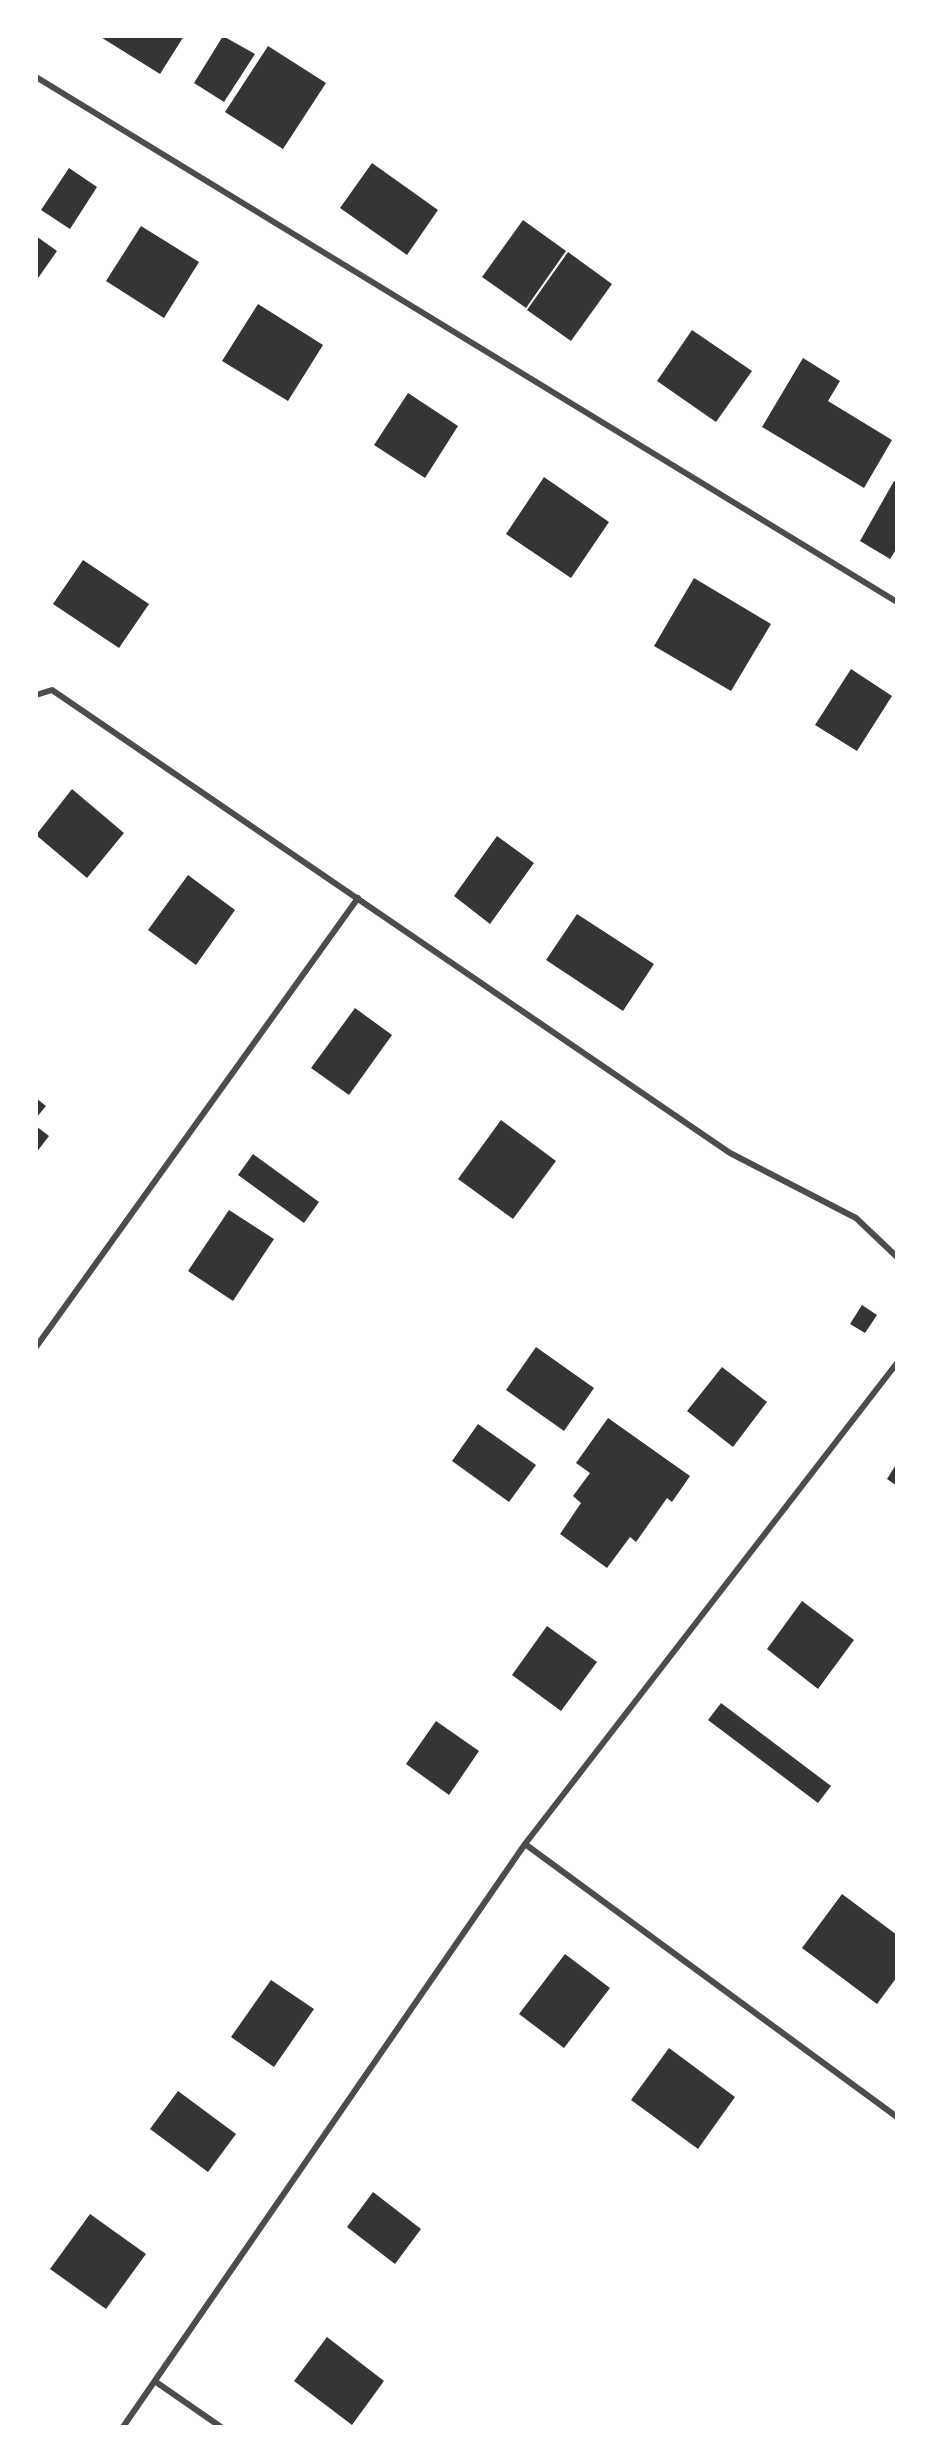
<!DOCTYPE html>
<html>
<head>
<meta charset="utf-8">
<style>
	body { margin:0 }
	#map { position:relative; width:933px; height:2463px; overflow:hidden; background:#fff; font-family:Spectral,serif }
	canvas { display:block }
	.frame { position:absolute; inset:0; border:38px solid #fff; pointer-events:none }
</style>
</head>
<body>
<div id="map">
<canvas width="933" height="2463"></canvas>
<div class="frame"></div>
</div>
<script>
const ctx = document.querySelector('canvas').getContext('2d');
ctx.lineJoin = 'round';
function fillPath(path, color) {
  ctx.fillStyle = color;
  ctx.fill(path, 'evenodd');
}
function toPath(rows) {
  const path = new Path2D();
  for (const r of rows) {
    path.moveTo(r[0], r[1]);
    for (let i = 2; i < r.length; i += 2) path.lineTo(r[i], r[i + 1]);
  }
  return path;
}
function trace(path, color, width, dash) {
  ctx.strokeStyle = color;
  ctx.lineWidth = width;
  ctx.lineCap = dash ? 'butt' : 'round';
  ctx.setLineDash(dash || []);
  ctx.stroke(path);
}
const building = toPath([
	[99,36,184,36,160,74],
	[223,36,255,54,224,102,194,83],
	[268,46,326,83,283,149,225,112],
	[372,163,438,210,407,255,340,208],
	[69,168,97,187,70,229,41,210],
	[523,220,566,251,526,308,482,277],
	[141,226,199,262,164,318,106,281],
	[36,236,57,251,36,281],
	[568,252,612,284,571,341,527,310],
	[258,304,323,345,288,401,222,361],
	[692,330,752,371,716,422,657,381],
	[803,358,840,381,828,401,892,440,864,488,762,427],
	[408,393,458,426,425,478,374,445],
	[544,477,609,522,571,578,506,534],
	[894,481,897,483,897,548,890,559,860,541],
	[83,560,149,604,119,648,53,604],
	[694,578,771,624,731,691,654,646],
	[851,669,892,696,857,751,815,725],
	[72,789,124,833,87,878,36,835],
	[497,836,534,863,490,924,454,896],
	[188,875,235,910,196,965,148,930],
	[577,914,654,964,623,1011,546,960],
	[355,1008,392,1035,349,1095,311,1068],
	[36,1098,46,1106,36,1118],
	[501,1120,556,1161,513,1219,458,1179],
	[36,1126,49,1136,36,1153],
	[253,1154,319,1202,304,1223,238,1175],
	[229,1210,274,1239,233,1301,188,1271],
	[862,1305,877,1315,865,1333,850,1324],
	[536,1347,594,1388,564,1431,506,1390],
	[722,1367,767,1402,733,1447,687,1411],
	[608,1418,690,1476,672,1502,667,1498,636,1542,630,1537,607,1568,560,1534,581,1503,573,1496,590,1473,576,1463],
	[478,1424,536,1465,509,1502,452,1461],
	[897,1463,897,1486,887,1479],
	[802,1601,854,1640,818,1689,767,1649],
	[547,1626,597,1662,561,1711,512,1675],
	[721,1703,831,1786,818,1803,708,1720],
	[436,1721,479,1751,449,1795,406,1764],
	[842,1894,897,1935,897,1977,877,2004,802,1948],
	[565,1954,610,1988,564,2048,519,2014],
	[271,1980,314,2009,274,2067,231,2037],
	[669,2048,735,2097,698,2149,631,2100],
	[178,2091,236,2134,208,2172,150,2129],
	[373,2192,421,2229,395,2264,347,2227],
	[90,2214,146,2254,106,2309,50,2269],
	[327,2337,384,2381,352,2425,294,2381]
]);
const minor = toPath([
	[36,77,897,602],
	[36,695,52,690,730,1153,856,1218,897,1257],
	[36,1347,358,898],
	[525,1844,897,2117],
	[156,2382,221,2427],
	[123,2427,525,1844,897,1363]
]);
fillPath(building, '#353535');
trace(minor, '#4c4c4c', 6);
</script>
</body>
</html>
